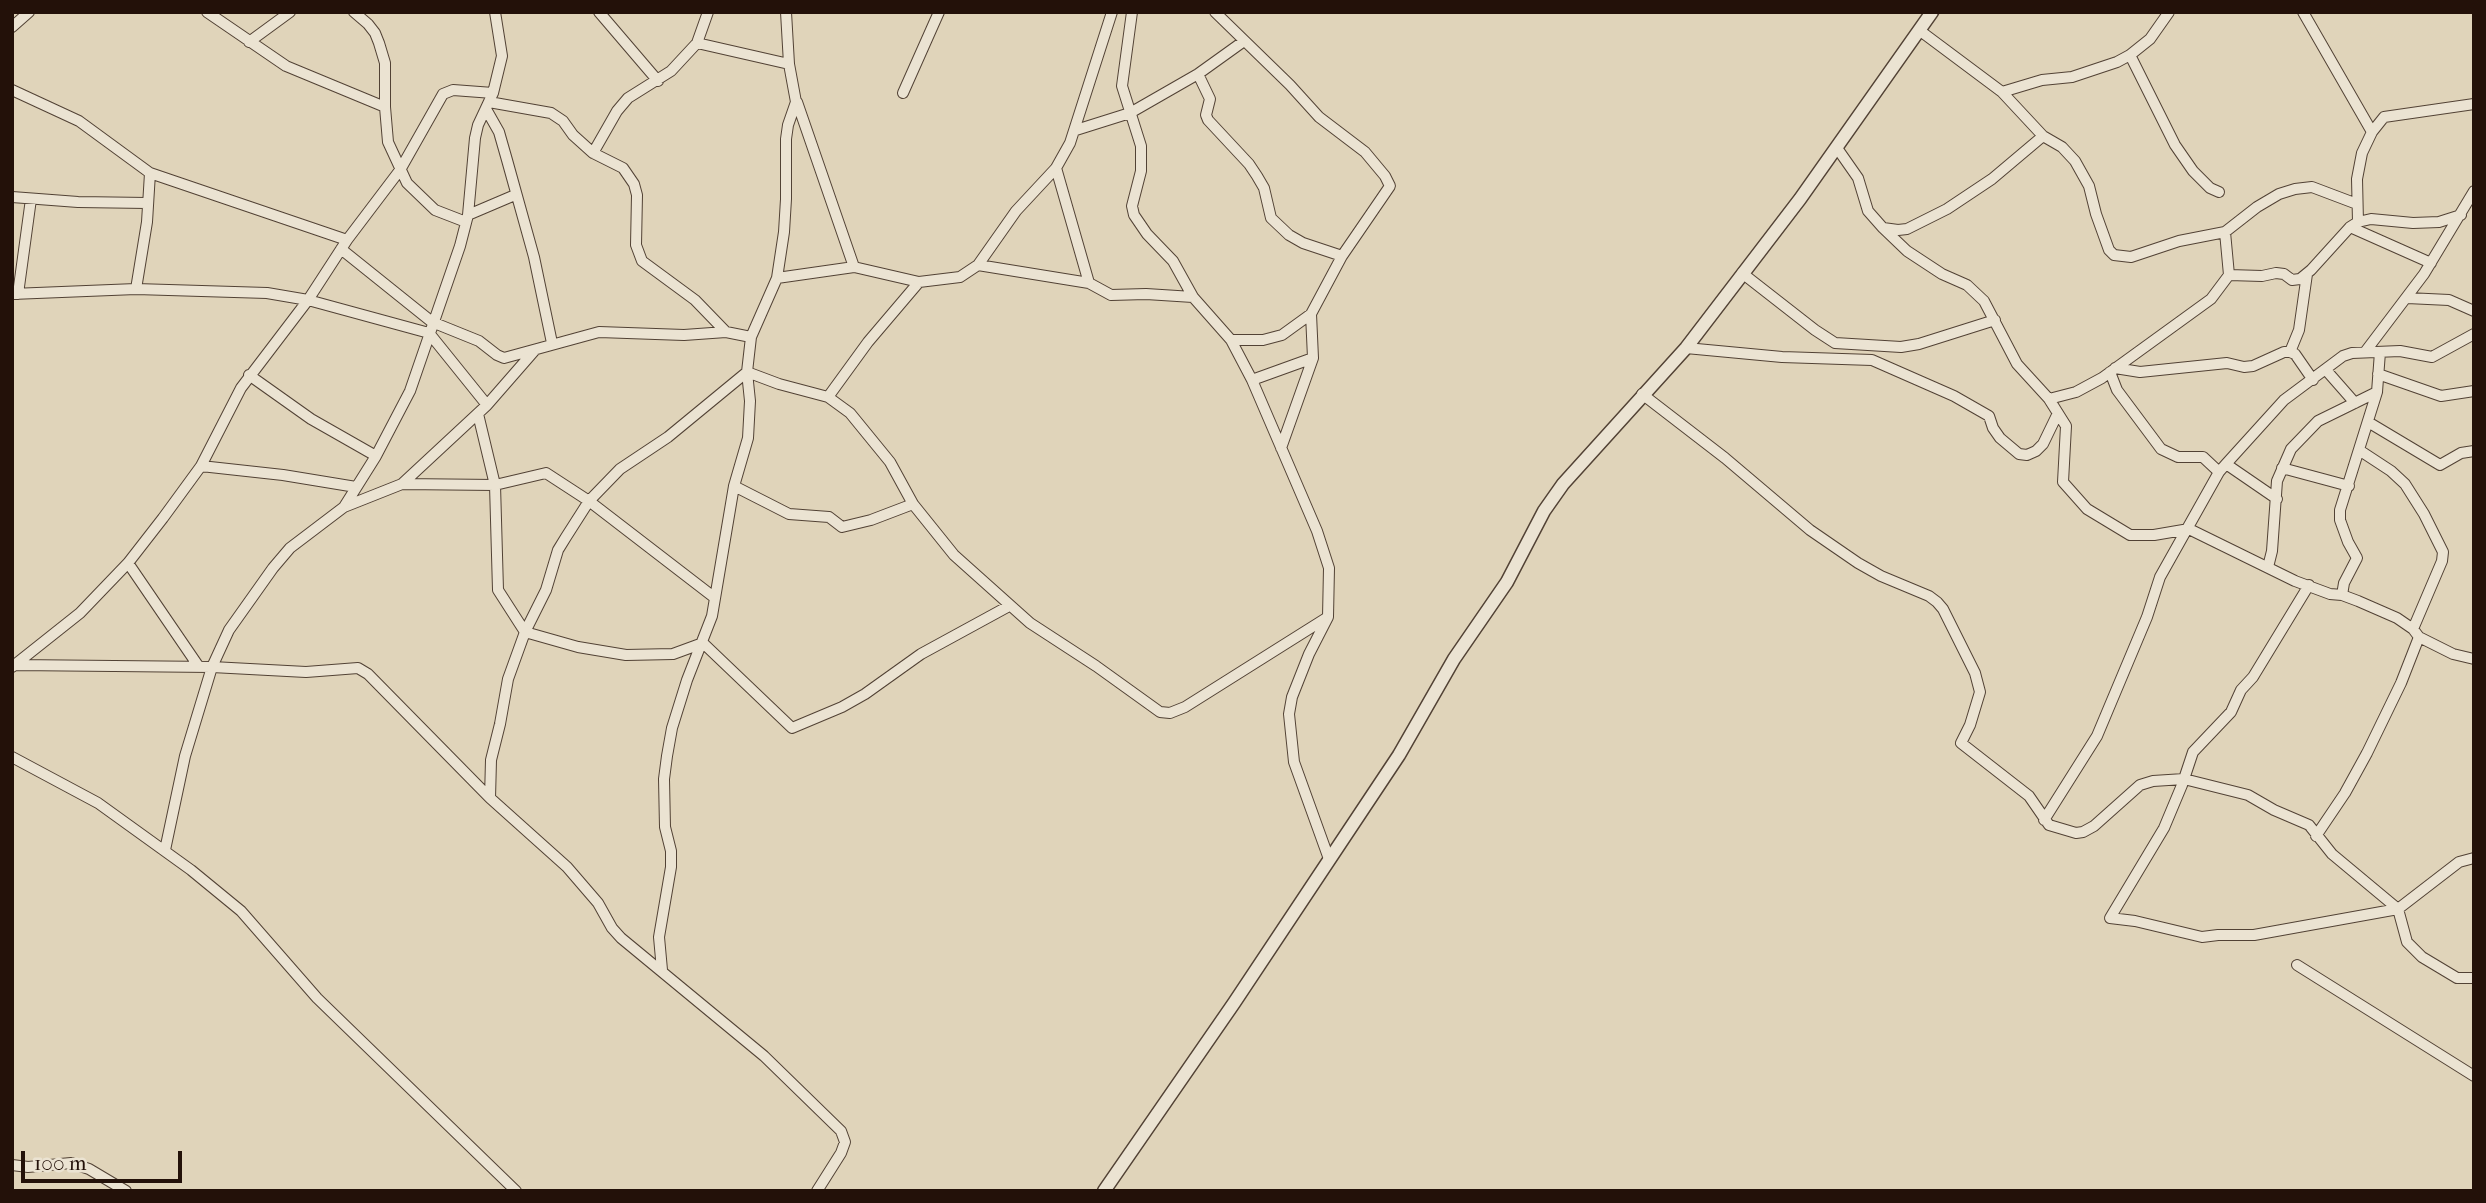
<!DOCTYPE html>
<html>
<head>
<meta charset="utf-8">
<style>
	body { margin:0 }
	#map { position:relative; width:2486px; height:1203px; overflow:hidden; background:#e0d4ba; font-family:"IM FELL French Canon",serif }
	canvas { display:block }
	.frame { position:absolute; inset:0; border:14px solid #231109; pointer-events:none }
	.scale { position:absolute; left:21px; top:1151px; width:161px; height:32px; box-sizing:border-box; border:4px solid #231109; border-top:0; padding-left:9px; font-size:21px; line-height:24px; white-space:nowrap; color:#231109; -webkit-text-stroke:5px #ebe3d2; paint-order:stroke }
</style>
</head>
<body>
<div id="map">
<canvas width="2486" height="1203"></canvas>
<div class="frame"></div>
<div class="scale">100 m</div>
</div>
<script>
const ctx = document.querySelector('canvas').getContext('2d');
ctx.lineJoin = 'round';
function toPath(rows) {
  const path = new Path2D();
  for (const r of rows) {
    path.moveTo(r[0], r[1]);
    for (let i = 2; i < r.length; i += 2) path.lineTo(r[i], r[i + 1]);
  }
  return path;
}
function trace(path, color, width, dash) {
  ctx.strokeStyle = color;
  ctx.lineWidth = width;
  ctx.lineCap = dash ? 'butt' : 'round';
  ctx.setLineDash(dash || []);
  ctx.stroke(path);
}
const minor = toPath([
	[207,12,286,66,385,107,388,142,407,183,435,210,466,222],
	[354,12,368,24,375,33,379,43,385,63,385,107],
	[599,12,658,81],
	[708,12,697,43,671,71,628,98,617,111,593,153,623,168,634,184,637,195,636,245,642,261,695,300,726,332],
	[786,12,789,64,796,102,788,125,786,139,786,199,784,232,777,278,751,337,747,372,668,437,620,469,589,501,566,537,558,550,546,590,525,632,508,679,500,724,491,760,490,798,567,867,598,903,612,928,621,938,764,1056,841,1131,845,1142,841,1153,817,1191],
	[1132,12,1122,86,1141,146,1141,171,1132,206,1134,215,1147,234,1173,261,1193,297,1231,340,1252,380,1317,531,1329,568,1328,617,1309,654,1292,697,1289,714,1294,762,1329,859],
	[1215,12,1290,85,1319,117,1365,152,1385,176,1390,186,1342,256,1311,314,1282,335,1263,340,1231,340],
	[2303,12,2372,132],
	[12,27,29,12],
	[1919,30,2002,92,2042,80,2072,77,2117,62,2130,55,2150,39,2169,12],
	[249,42,290,12],
	[697,43,789,64],
	[2130,55,2175,145,2193,171,2210,188,2219,192],
	[1198,74,1210,99,1206,115,1208,120,1249,164,1257,176,1264,188,1271,218,1289,235,1303,243,1342,256],
	[12,90,79,121,150,173,347,240],
	[2002,92,2043,136,2062,147,2075,161,2089,186,2096,214,2109,250,2114,255,2131,257,2179,241,2225,232,2229,275,2211,299,2102,378,2076,392,2049,399],
	[903,93,939,12],
	[489,102,551,113,563,121,573,135,593,153],
	[797,102,854,267],
	[486,109,499,132,507,160,534,257,552,343],
	[1076,130,1130,113,1198,74,1244,41],
	[1837,148,1858,178,1868,211,1883,228,1907,251,1942,274,1967,285,1984,301,2017,364,2049,399,2066,426,2063,482,2087,509,2130,535,2154,535,2189,529,2295,581,2330,594,2342,595,2358,601,2397,618,2413,629,2419,637,2453,654,2474,659],
	[1056,168,1089,283],
	[12,197,78,202,147,203],
	[468,215,515,195],
	[2358,222,2357,179,2362,153,2372,132,2384,117,2474,104],
	[2350,227,2431,263],
	[1883,228,1898,230,1907,229,1947,209,1992,179,2043,136],
	[2225,232,2257,207,2279,194,2295,189,2312,187,2357,204],
	[341,249,432,322,479,341,497,355,504,358,599,332,684,335,726,332,751,337],
	[978,265,1016,211,1056,168,1070,143,1112,12],
	[1742,273,1815,330,1835,343,1901,347,1919,344,1995,320],
	[2229,275,2262,276,2276,273,2284,274,2292,280,2300,279,2311,270,2350,227,2358,222,2371,219,2413,223,2439,222,2461,215],
	[777,278,854,267,919,282,960,277,978,265,1089,283,1111,295,1146,294,1193,297],
	[136,289,147,222,150,173],
	[12,294,136,289,267,293,308,300,429,333,487,405,402,484],
	[18,294,31,199],
	[2407,298,2449,300,2474,311],
	[1686,348,1782,357,1872,360,1954,396,1989,416,1993,428,2000,438,2019,454,2027,455,2036,451,2043,444,2058,413],
	[2290,352,2299,330,2307,274],
	[2365,352,2424,274,2474,191],
	[2115,368,2140,372,2227,363,2244,367,2253,366,2284,352,2290,352,2295,354,2313,380],
	[2326,370,2355,403],
	[2110,372,2117,390,2161,449,2178,457,2203,457,2219,472],
	[2378,374,2441,396,2474,391],
	[249,375,311,419,376,456],
	[1252,380,1313,358],
	[1642,394,1725,458,1810,530,1858,563,1881,576,1929,596,1937,602,1943,609,1975,673,1980,692,1970,725,1961,743,2029,796,2049,825,2076,833,2083,832,2094,826,2140,785,2153,781,2184,779,2248,795,2274,810,2309,825,2332,854,2398,909,2407,942,2422,957,2457,978,2474,978],
	[828,397,868,342,919,282],
	[487,405,535,350],
	[478,414,495,485,498,590,525,632,578,647,626,655,673,654,703,643,792,728,842,707,865,694,921,654,1009,606],
	[2368,422,2440,465,2461,453,2474,451],
	[1281,448,1313,358,1311,314],
	[2359,450,2391,471,2405,484,2424,514,2443,552,2442,561,2413,629],
	[2226,464,2277,499],
	[201,466,283,475,356,487],
	[2282,468,2349,486],
	[734,486,789,514,829,517,842,527,871,520,913,504],
	[344,507,402,484,495,485,546,473,589,501,715,598],
	[128,563,199,667],
	[2268,567,2272,551,2277,481,2291,449,2318,421,2377,392],
	[2309,585,2253,677,2241,690,2231,712,2193,752,2182,785,2164,828,2110,918,2135,921,2202,937,2218,935,2254,935,2398,909,2459,862,2474,858],
	[2342,595,2344,583,2357,558,2348,542,2340,520,2340,510,2377,392,2380,352],
	[16,665,212,667,306,672,358,668,368,674,490,798],
	[12,667,80,613,128,563,163,518,201,466,241,388,308,300,347,240,400,170,443,94,453,90,493,93],
	[12,757,98,803,191,870,241,911,317,998,516,1191],
	[2044,820,2097,736,2147,617,2160,577,2219,472,2226,464,2284,400,2343,356,2352,353,2400,351,2432,357,2474,334],
	[2316,836,2345,793,2367,753,2401,683,2419,637],
	[165,850,185,756,212,667,229,630,273,568,290,548,344,507,376,456,410,391,460,246,468,215,475,138,478,125,493,93,502,56,495,12],
	[2297,965,2474,1076],
	[662,970,659,937,671,867,671,851,665,827,664,779,667,756,672,728,687,680,712,616,734,486,748,438,750,401,747,372,779,384,828,397,850,413,890,462,913,504,954,555,1030,623,1096,666,1160,712,1170,713,1185,707,1328,617],
	[12,1165,28,1167,71,1163,89,1169,126,1191]
]);
const tertiary = toPath([
	[1104,1191,1234,1003,1399,755,1454,659,1507,582,1544,511,1563,484,1686,348,1800,199,1932,12]
]);
trace(minor, '#524235', 12);
trace(tertiary, '#524235', 15);
trace(minor, '#ebe3d2', 10);
trace(tertiary, '#ebe3d2', 12);
</script>
</body>
</html>
